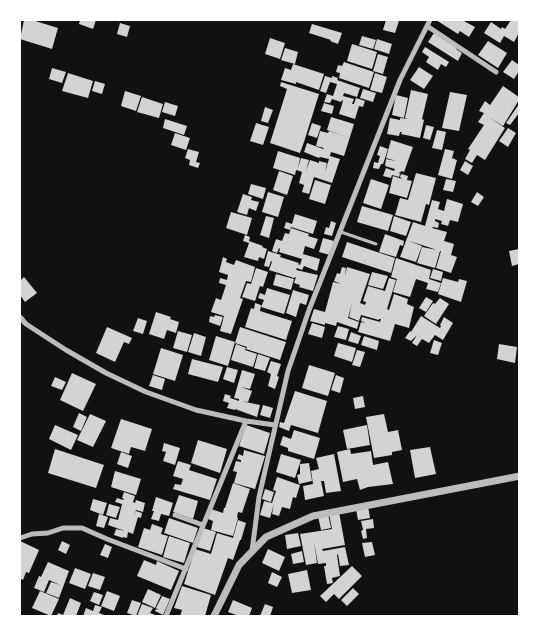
<!DOCTYPE html>
<html>
<head>
<meta charset="utf-8">
<style>
	body { margin:0 }
	#map { position:relative; width:539px; height:636px; overflow:hidden; background:#111; font-family:"PT Serif",serif }
	canvas { display:block }
	.frame { position:absolute; inset:0; border:21px solid #fff; pointer-events:none }
</style>
</head>
<body>
<div id="map">
<canvas width="539" height="636"></canvas>
<div class="frame"></div>
</div>
<script>
const ctx = document.querySelector('canvas').getContext('2d');
ctx.lineJoin = 'round';
function fillPath(path, color) {
  ctx.fillStyle = color;
  ctx.fill(path, 'evenodd');
}
function toPath(rows) {
  const path = new Path2D();
  for (const r of rows) {
    path.moveTo(r[0], r[1]);
    for (let i = 2; i < r.length; i += 2) path.lineTo(r[i], r[i + 1]);
  }
  return path;
}
function trace(path, color, width, dash) {
  ctx.strokeStyle = color;
  ctx.lineWidth = width;
  ctx.lineCap = dash ? 'butt' : 'round';
  ctx.setLineDash(dash || []);
  ctx.stroke(path);
}
const building = toPath([
	[24,20,32,20,58,28,52,49,20,39],
	[80,20,96,20,93,29,79,24],
	[386,20,399,21,395,33,383,30],
	[436,20,462,20,475,27,469,37,460,31,458,34],
	[511,20,519,20,519,33,514,42,504,36,500,43,484,33,491,22,501,29,502,27,505,29],
	[120,23,130,26,127,37,117,34],
	[312,24,342,33,338,44,330,41,331,40,309,33],
	[434,33,457,48,456,49,462,53,458,61,428,42],
	[362,36,376,40,373,49,359,45],
	[270,38,285,43,280,59,265,54],
	[377,39,392,44,389,54,374,49],
	[488,41,507,53,498,68,478,55],
	[352,44,377,52,372,69,347,61],
	[425,47,449,62,446,67,441,64,438,70,426,62,429,57,422,52],
	[285,48,298,52,295,64,281,60],
	[378,54,388,57,383,74,373,71],
	[512,60,519,65,519,71,514,79,503,72],
	[344,62,374,72,369,88,339,78,340,73,336,72,338,65,342,66],
	[293,64,324,74,319,90,296,82,296,84,281,80,285,68,291,70],
	[419,67,433,76,424,89,410,80],
	[52,68,66,72,62,83,49,79],
	[68,73,93,81,88,98,62,91],
	[375,73,387,77,382,93,370,90],
	[325,76,332,78,332,76,338,78,337,80,360,88,357,97,344,93,343,96,354,99,352,104,354,104,356,98,365,101,363,107,359,106,355,119,339,114,343,101,342,100,341,102,332,99,330,103,324,102,327,94,333,96,337,84,330,82,326,93,320,91],
	[95,81,105,84,102,94,92,91],
	[281,82,319,94,304,142,302,141,304,142,300,153,270,143,287,89,280,86],
	[503,86,519,97,519,100,503,126,489,117,505,128,485,160,477,155,472,163,465,159,470,150,468,149,484,125,478,122,484,113,479,111,485,101,490,105],
	[363,89,376,93,373,102,360,98],
	[411,90,428,94,422,119,424,120,420,138,401,134,402,132,400,132,399,136,387,134,390,118,400,120,400,118,408,119,405,118],
	[125,91,141,96,136,111,121,106],
	[450,92,467,95,459,131,442,128],
	[396,95,408,98,404,118,392,115],
	[142,97,163,104,159,118,137,112],
	[165,102,178,106,175,116,162,112],
	[324,103,334,106,332,114,321,111],
	[519,104,519,113,510,125,506,123],
	[265,107,273,110,268,123,261,121],
	[331,117,354,124,344,156,331,152,330,156,340,159,332,183,314,177,309,194,302,192,304,185,299,183,302,172,296,170,295,175,273,168,278,151,300,158,298,168,301,158,309,160,306,171,310,160,319,163,319,161,327,163,325,172,329,159,320,157,319,158,304,152,307,143,323,149,324,148,316,146,320,131,328,133,329,131,347,137,327,130],
	[165,119,187,126,184,135,163,128],
	[256,123,269,127,263,145,250,141],
	[312,123,321,126,317,138,308,135],
	[426,125,434,127,430,140,423,138],
	[508,128,516,133,508,147,499,141],
	[437,130,446,132,442,150,432,148],
	[175,133,190,138,186,150,171,145],
	[391,140,413,147,404,172,401,171,400,173,398,172,400,174,399,177,392,175,391,178,383,176,386,168,394,171,395,169,385,166,386,159,396,161,386,158],
	[380,146,388,149,383,164,381,164,379,169,373,168,374,162,378,163,380,156,377,155],
	[188,149,199,152,196,162,200,163,198,168,189,165,190,160,185,158],
	[445,149,454,151,452,158,457,160,452,179,438,175],
	[465,161,473,166,468,175,460,170],
	[279,171,293,176,287,195,273,190],
	[416,173,436,178,429,205,426,204,421,222,395,215,400,198,408,200],
	[401,174,408,176,407,180,412,181,407,198,389,193,393,176,402,179,400,177],
	[371,179,389,185,381,209,363,203],
	[446,179,456,181,453,192,443,190],
	[315,180,331,185,325,204,309,199],
	[251,184,266,188,263,199,248,194],
	[268,192,284,197,278,217,262,212],
	[477,192,484,197,478,206,471,202],
	[243,194,252,197,251,200,259,202,256,211,249,208,247,215,237,212],
	[447,199,463,204,458,222,450,220,448,226,441,224,442,221,435,219,435,221,439,223,438,228,433,227,432,228,447,232,444,241,454,244,451,255,457,257,451,273,436,268,441,251,440,251,435,268,417,263,422,247,437,250,422,245,409,241,422,246,416,262,400,257,413,222,425,226,432,200,440,202,438,209,444,211],
	[362,206,393,215,388,231,357,222],
	[231,212,252,218,247,235,226,228],
	[295,214,317,221,313,234,291,227,290,230,284,228,286,222,292,224],
	[266,216,274,218,269,238,260,235],
	[394,216,411,222,406,236,390,231],
	[331,221,336,223,332,236,324,234,326,227,329,228],
	[291,228,309,234,308,236,318,239,314,249,305,246,303,254,320,259,317,271,304,266,302,270,297,268,296,270,318,275,313,291,299,287,300,285,294,283,296,277,294,278,269,270,272,262,271,261,269,267,264,266,268,251,281,255,280,257,299,263,298,264,300,265,302,259,279,252,280,249,279,248,277,253,272,251,276,239,282,241,285,233,289,234],
	[385,234,404,241,403,246,400,245,396,257,379,252],
	[245,235,250,237,249,241,263,246,262,247,267,249,264,259,259,257,258,261,244,257,249,243,243,241],
	[323,238,334,241,330,255,319,252],
	[347,242,395,258,391,273,342,257],
	[519,249,519,264,512,266,509,251],
	[223,257,227,259,226,262,234,265,236,260,255,267,251,282,246,281,240,298,243,299,231,334,220,331,224,316,211,312,216,298,221,300,226,285,219,283,220,278,227,280,228,275,219,272],
	[396,258,431,270,429,279,441,283,438,292,426,289,428,283,416,279,410,297,393,292,397,279,391,277],
	[342,267,346,268,345,276,347,267,370,274,360,303,365,305,366,302,363,301,368,286,385,291,389,278,396,280,387,309,389,310,394,294,408,299,407,304,414,307,409,328,395,324,390,341,358,332,361,322,366,323,361,321,362,317,380,322,381,319,379,319,379,320,361,315,359,321,349,317,352,303,348,318,359,322,357,329,337,322,336,326,325,323,325,325,310,321,314,309,325,312,333,282,341,284,334,281,337,273,340,274],
	[256,268,268,272,263,287,260,286,255,301,242,297,247,283,251,284],
	[433,269,443,272,441,281,430,278],
	[372,272,388,276,383,289,368,285],
	[276,274,294,279,291,290,273,285],
	[24,277,37,293,25,302,20,295,20,281],
	[443,278,458,282,459,279,467,281,461,302,438,294],
	[267,288,290,295,284,314,261,307,264,300,258,298,260,293,265,295],
	[293,290,309,295,306,305,300,303,296,317,286,313],
	[426,297,433,301,426,312,419,308],
	[440,298,449,304,436,324,424,316,433,303,435,304],
	[255,303,261,305,260,311,292,321,286,340,245,327,251,308,254,309],
	[156,312,171,317,170,319,179,322,176,333,167,330,164,339,149,334],
	[215,315,223,317,220,326,209,322,210,316,214,317],
	[421,316,440,328,441,326,440,325,444,317,453,323,443,340,435,335,429,343,422,339,417,346,412,343,417,335,411,341,405,338,410,331,411,332],
	[138,318,147,321,143,334,133,331],
	[312,323,325,327,322,338,308,334],
	[338,326,349,329,346,340,334,337],
	[107,327,132,338,129,344,124,342,115,362,96,353],
	[240,327,286,342,280,360,246,349,247,347,235,343],
	[178,331,192,335,187,352,173,348],
	[351,332,361,336,358,344,348,341],
	[194,333,206,337,201,356,188,352],
	[216,336,235,342,228,366,209,360],
	[364,336,379,341,377,350,361,345],
	[434,340,442,343,438,355,430,353],
	[338,343,356,348,352,362,334,356],
	[236,344,246,348,245,350,257,354,253,367,231,360],
	[499,344,517,347,515,363,497,359],
	[161,348,183,355,175,381,153,374],
	[357,350,365,352,360,367,352,365],
	[258,354,270,358,265,371,254,368],
	[192,359,223,367,218,382,188,374],
	[271,361,281,364,277,376,279,377,275,389,268,386,271,374,267,372],
	[309,365,335,373,328,396,302,388],
	[227,367,238,370,234,383,223,379],
	[242,370,255,374,250,389,241,387,252,391,248,402,241,401,260,405,257,417,235,409,235,410,227,408,229,403,223,401,225,394,231,396,230,398,239,401,239,399,234,398],
	[72,373,96,384,83,411,60,400],
	[153,375,165,379,162,390,149,386],
	[336,375,344,378,340,393,331,390],
	[55,377,66,382,62,390,51,386],
	[295,391,327,401,318,433,291,425,289,431,279,427,280,422,284,423],
	[363,396,365,407,355,409,353,398],
	[263,405,273,408,270,418,260,415],
	[79,413,87,417,81,431,73,427],
	[90,414,106,421,93,447,77,440],
	[384,414,388,432,398,430,402,450,392,452,392,455,374,458,366,417],
	[121,419,152,429,145,451,131,447,129,454,111,448],
	[55,425,78,435,71,450,49,439],
	[246,425,270,433,264,454,239,446],
	[367,425,370,445,347,449,343,430],
	[294,430,320,438,314,459,288,451,288,448,280,445,283,436,291,439],
	[198,440,227,449,220,473,191,463],
	[164,443,180,448,175,465,163,461,166,452,162,451],
	[430,447,436,474,415,478,410,450],
	[55,449,104,465,96,488,48,473],
	[350,449,351,454,371,451,373,465,388,462,393,484,368,487,360,490,357,479,343,482,337,452],
	[244,450,265,456,255,489,234,483,237,472,233,471,236,461,241,462,241,460,237,459,239,454,243,456],
	[121,452,132,456,128,468,117,464],
	[281,454,301,460,295,478,276,472],
	[334,454,341,491,326,493,324,481,321,481,324,496,305,500,303,486,313,484,311,471,319,469,316,458],
	[178,461,191,465,189,470,217,479,210,500,173,489,175,484,181,485,183,479,173,476],
	[309,463,312,481,299,484,297,475,300,474,300,464],
	[115,471,141,479,136,495,111,487],
	[277,477,300,485,296,498,293,497,290,509,282,507,279,516,272,514,274,504,270,518,260,515,264,501,272,503,276,491,273,490],
	[233,483,250,489,242,513,238,512,237,517,238,518,233,536,211,530,213,521,208,519,211,509,223,513,224,508,225,508],
	[265,489,274,492,271,502,262,499],
	[124,492,135,496,133,502,135,503,136,500,145,503,143,512,136,510,134,516,136,511,142,513,141,518,138,517,133,534,128,532,127,538,123,537,123,538,114,535,116,529,125,531,108,525,110,518,118,520,122,504,115,502,117,498,123,500,124,499,122,498],
	[179,495,198,501,193,519,173,512],
	[156,497,173,503,169,516,161,514,159,521,151,519,154,511,152,511],
	[93,499,107,503,103,515,90,510],
	[109,504,120,507,116,518,106,515],
	[368,506,370,518,358,520,356,509],
	[339,512,345,545,322,549,323,551,345,547,349,565,340,566,338,554,337,555,340,576,332,578,333,583,327,584,324,566,326,566,326,563,318,564,314,542,317,563,306,565,300,534,332,529,329,514],
	[99,514,108,517,104,528,96,526],
	[328,514,331,528,321,530,318,516],
	[169,518,198,528,193,543,164,533],
	[373,519,374,528,366,529,367,538,363,539,361,531,363,530,361,521],
	[238,520,246,523,241,540,240,540,233,560,228,558,215,595,184,584,195,549,211,554,217,533,233,538],
	[152,524,163,528,161,534,168,536,162,555,138,547,144,528,150,530],
	[203,528,216,532,210,551,197,547],
	[298,533,301,546,287,549,285,535],
	[169,536,190,543,184,563,163,557],
	[20,541,39,550,29,573,26,572,23,580,20,578],
	[62,541,70,545,66,554,58,550],
	[372,542,375,555,365,557,362,543],
	[105,544,112,547,108,558,100,555],
	[268,549,285,557,279,571,262,563],
	[302,551,304,562,293,564,291,554],
	[144,560,156,565,157,561,179,571,171,590,137,576],
	[48,562,69,571,59,598,46,593,51,582,60,585,49,580,44,592,34,588,39,576,41,577],
	[352,566,362,576,339,599,334,594,326,602,320,596],
	[75,568,91,574,85,589,69,583],
	[307,570,311,590,292,593,288,574],
	[272,572,282,577,277,587,268,583],
	[93,573,105,577,100,590,88,586],
	[182,586,211,595,205,616,180,616,182,610,174,608],
	[353,588,359,594,347,606,341,600],
	[148,589,161,595,155,608,142,602],
	[40,591,59,599,51,616,32,608],
	[107,591,120,596,114,611,101,606],
	[94,592,103,595,99,605,90,601],
	[162,596,170,599,163,615,155,611,156,609,159,610,156,608],
	[70,598,81,603,76,616,66,615,67,616,57,616,58,613,63,615],
	[132,600,141,603,136,616,127,613],
	[233,600,252,608,249,616,239,616,228,612],
	[142,604,153,608,150,613,158,616,137,616],
	[265,604,273,607,270,616,260,616],
	[95,605,102,607,99,613,107,616,83,616,86,608,93,611]
]);
const service = toPath([
	[341,232,376,244]
]);
const minor = toPath([
	[427,26,496,72],
	[20,317,26,324,66,350,106,373,146,392,196,410,246,421,275,425],
	[175,515,203,525],
	[20,538,32,534,48,533,63,528,82,528,107,539,186,569],
	[252,551,259,497,288,371,309,310,400,80,430,20],
	[166,616,246,421]
]);
const tertiary = toPath([
	[214,616,239,565,266,537,313,516,520,476]
]);
fillPath(building, '#d3d3d3');
trace(service, '#bcbcbc', 3);
trace(minor, '#bcbcbc', 5);
trace(tertiary, '#bcbcbc', 7);
</script>
</body>
</html>
